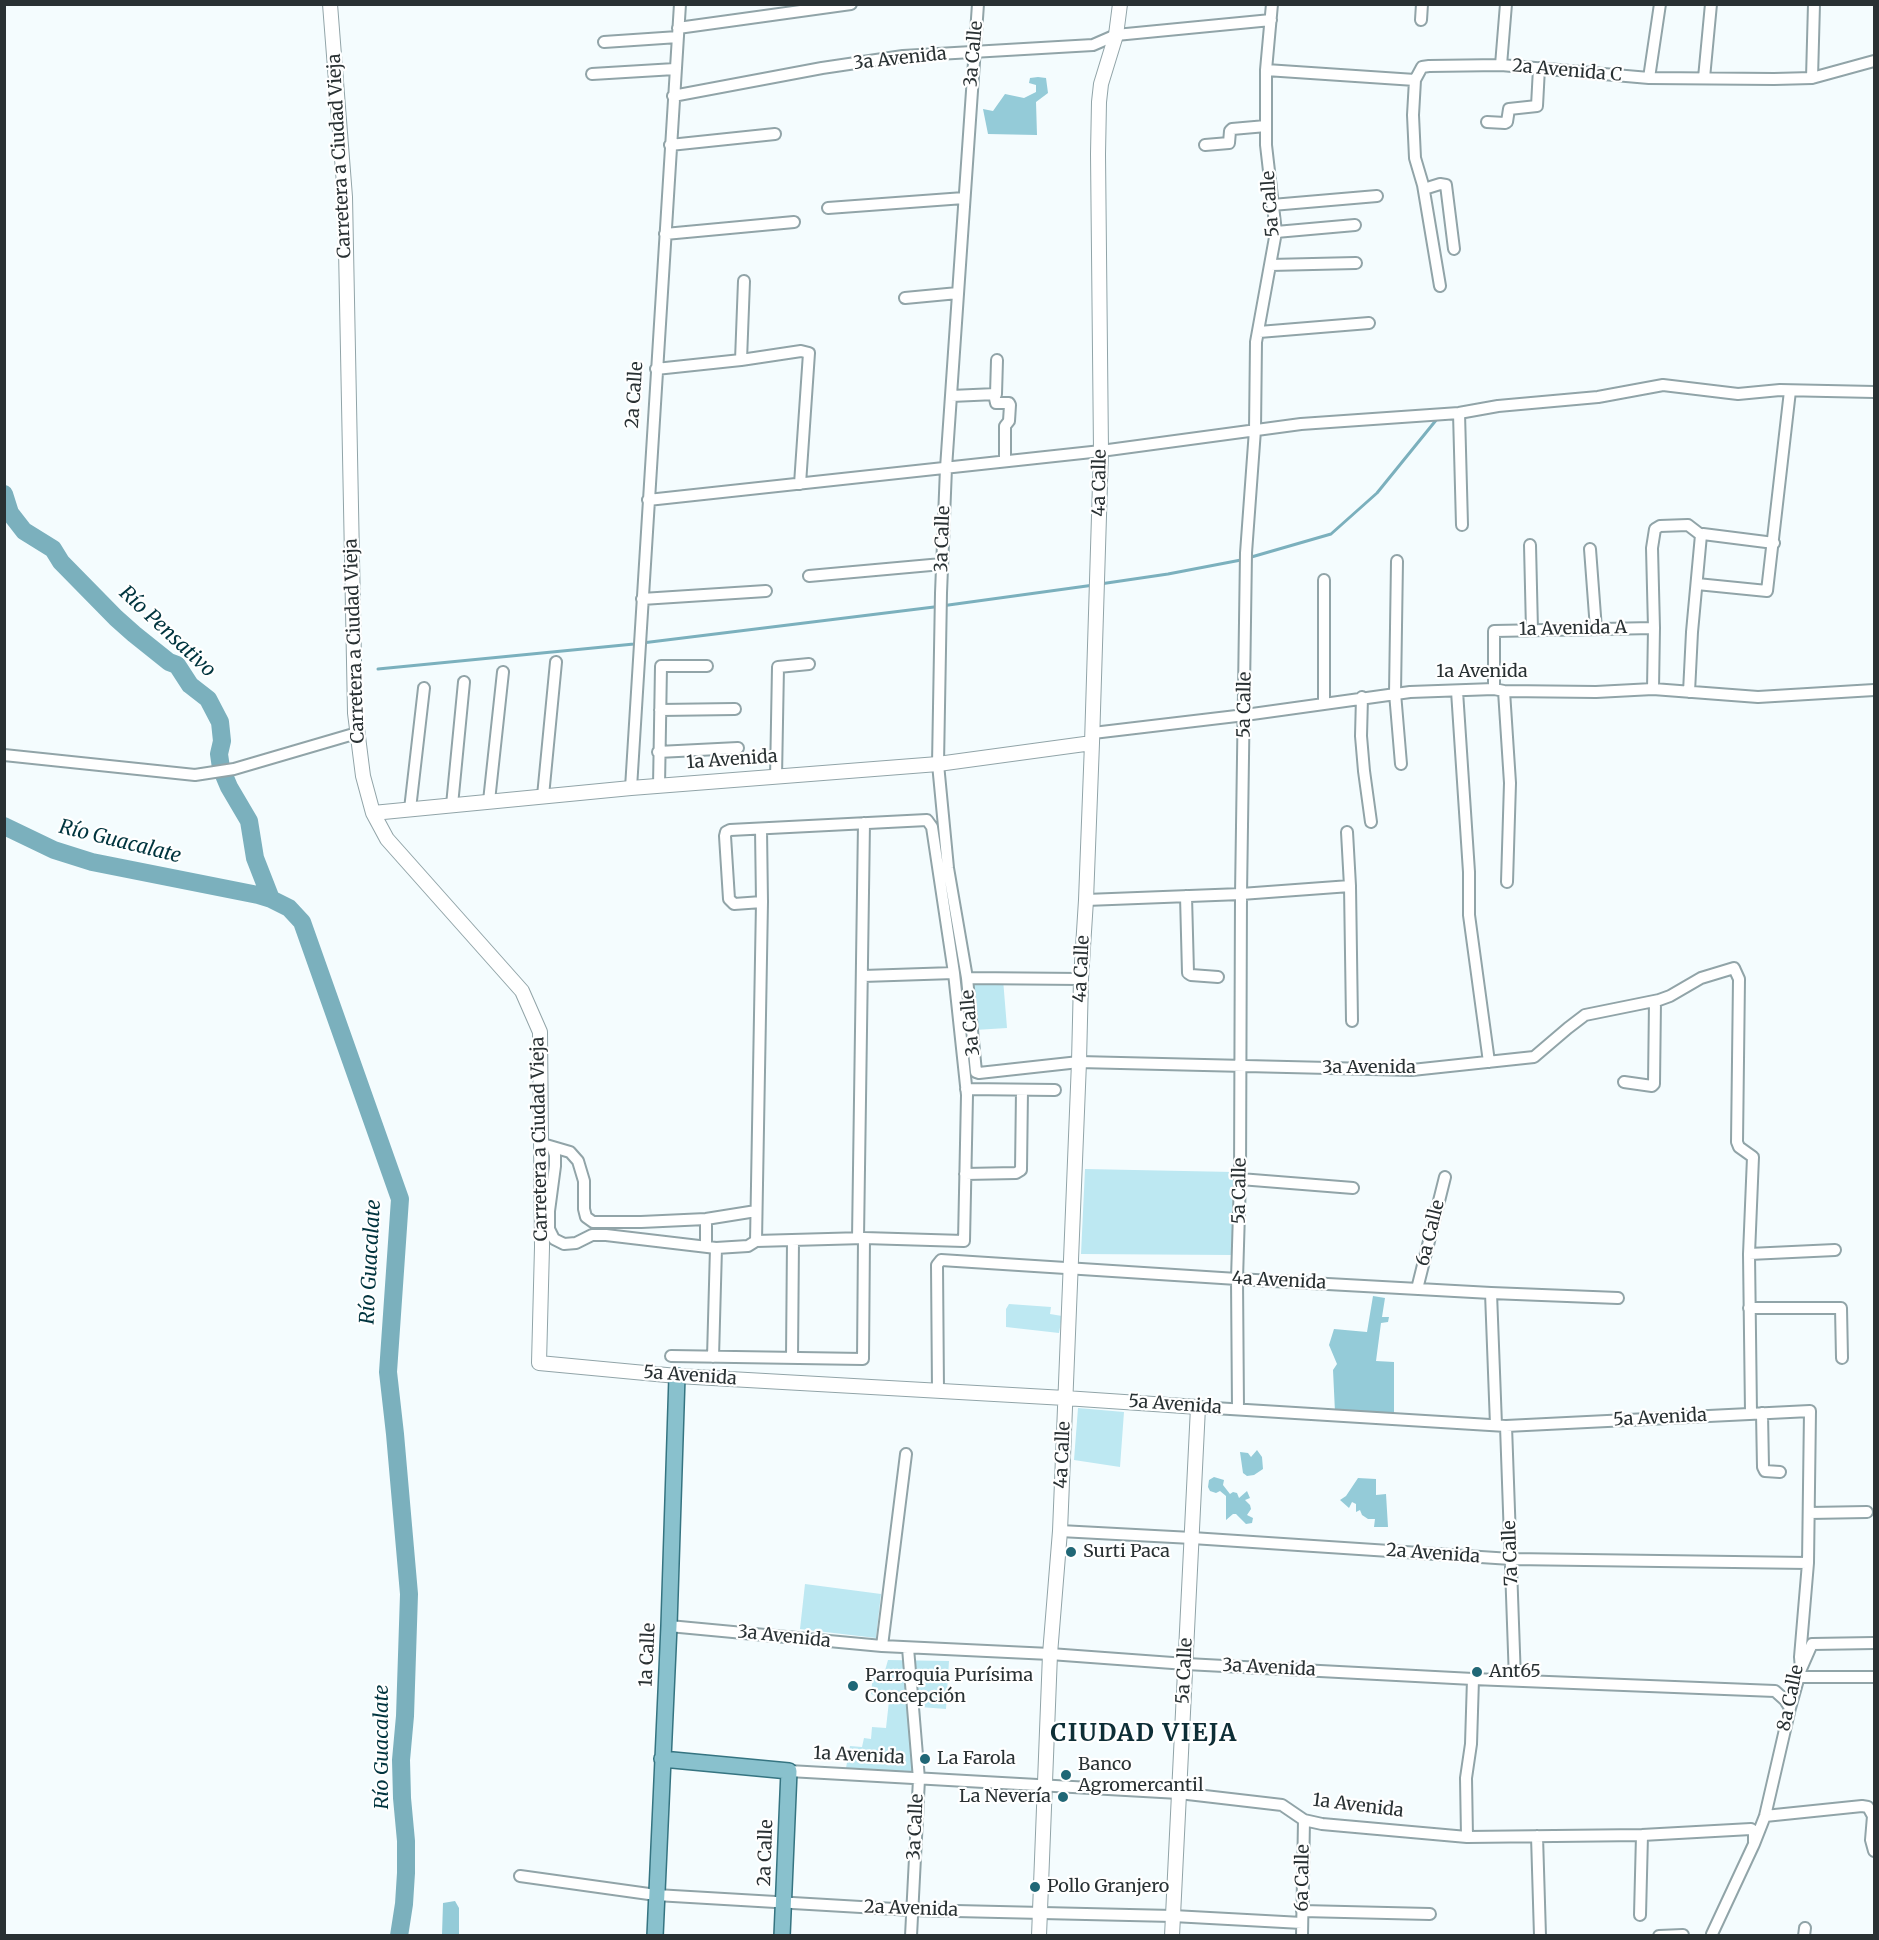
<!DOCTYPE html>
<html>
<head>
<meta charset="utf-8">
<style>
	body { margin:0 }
	#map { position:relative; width:1879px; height:1940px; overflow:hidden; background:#f4fcfe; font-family:Merriweather,serif }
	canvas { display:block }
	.frame { position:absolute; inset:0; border:6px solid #293133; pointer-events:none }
</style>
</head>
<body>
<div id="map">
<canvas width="1879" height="1940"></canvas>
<div class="frame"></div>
</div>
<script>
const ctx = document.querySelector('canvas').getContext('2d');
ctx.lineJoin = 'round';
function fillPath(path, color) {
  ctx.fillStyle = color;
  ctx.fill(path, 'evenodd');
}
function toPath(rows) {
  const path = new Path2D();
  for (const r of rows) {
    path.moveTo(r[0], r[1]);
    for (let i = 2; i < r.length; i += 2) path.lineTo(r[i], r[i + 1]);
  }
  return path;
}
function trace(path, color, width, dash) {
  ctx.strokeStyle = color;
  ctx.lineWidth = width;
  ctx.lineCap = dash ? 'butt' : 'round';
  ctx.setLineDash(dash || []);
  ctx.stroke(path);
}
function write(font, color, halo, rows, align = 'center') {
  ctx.font = font + ' Merriweather,serif';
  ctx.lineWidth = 4.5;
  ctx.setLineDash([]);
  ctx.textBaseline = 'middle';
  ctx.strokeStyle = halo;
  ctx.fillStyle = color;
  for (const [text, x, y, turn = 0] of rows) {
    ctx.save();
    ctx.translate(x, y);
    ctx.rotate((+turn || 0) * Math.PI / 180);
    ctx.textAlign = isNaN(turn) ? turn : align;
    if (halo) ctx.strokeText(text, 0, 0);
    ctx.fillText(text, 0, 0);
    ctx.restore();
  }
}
const green = toPath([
	[1003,979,1007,1028,975,1030,971,982],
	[1085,1169,1233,1172,1232,1255,1081,1254],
	[1009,1304,1051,1307,1050,1314,1062,1316,1059,1333,1006,1327,1006,1309],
	[1078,1408,1124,1412,1120,1467,1074,1460],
	[805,1584,881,1594,876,1638,800,1629],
	[888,1660,949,1661,946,1709,920,1707,922,1771,885,1772,846,1768,850,1746,862,1747,864,1738,871,1739,872,1727,886,1728,889,1701,871,1694,873,1674,884,1674]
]);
const forest = toPath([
	[1038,77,1046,78,1048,93,1036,102,1037,135,988,134,983,109,993,111,1005,94,1024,98,1036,92,1036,85,1029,83,1030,78],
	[1373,1296,1385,1298,1382,1317,1389,1317,1388,1322,1381,1323,1376,1361,1394,1362,1394,1415,1335,1412,1333,1370,1337,1364,1329,1345,1334,1329,1367,1332],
	[1257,1450,1262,1457,1263,1469,1254,1475,1247,1476,1243,1473,1240,1452,1248,1453,1251,1457],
	[1214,1477,1224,1480,1223,1485,1230,1494,1233,1492,1237,1493,1239,1498,1247,1491,1250,1498,1245,1500,1250,1505,1251,1509,1247,1515,1253,1518,1252,1523,1246,1524,1236,1514,1233,1514,1226,1520,1226,1496,1220,1491,1216,1493,1210,1491,1208,1487,1209,1480],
	[1358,1478,1376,1479,1376,1495,1386,1494,1388,1527,1374,1527,1375,1519,1368,1519,1362,1515,1360,1510,1356,1512,1356,1504,1352,1502,1349,1508,1340,1500,1346,1496],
	[455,1901,459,1908,459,1935,442,1935,443,1903]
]);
const stream = toPath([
	[1100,584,1168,574,1241,560,1331,534,1377,493,1437,419],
	[378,669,634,644,934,607,1094,585]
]);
const river = toPath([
	[4,494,10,513,24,531,53,549,61,562,116,618,134,634,169,662,177,665,190,685,208,699,220,722,222,741,219,754,221,768,229,787,249,821,255,858,271,899],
	[4,826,54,850,92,862,258,895,271,899,289,908,302,922,400,1199,388,1372,395,1434,409,1594,405,1716,401,1760,402,1798,406,1841,406,1873,404,1904,399,1936]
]);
const street = toPath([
	[978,4,946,468,941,593,938,764,948,868,967,978,976,1072,979,1073,1079,1062,1412,1070,1534,1057,1568,1028,1585,1015,1659,1000,1670,996,1701,978,1734,968,1739,979,1737,1142,1739,1147,1753,1157,1749,1254,1751,1413],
	[1421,20,1422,4],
	[678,28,851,4],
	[604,42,678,37],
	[1501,65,1506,4],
	[1266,70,1415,80,1422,67,1429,66,1501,65,1649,78,1774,79,1812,78,1874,61],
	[592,74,675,69],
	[1649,78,1660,4],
	[1704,78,1711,4],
	[1812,78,1814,4],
	[1415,80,1413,115,1415,158,1423,185,1440,286],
	[673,96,822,68,903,56,1093,45,1116,35,1271,20],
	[1487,122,1505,123,1507,122,1509,109,1537,106,1539,68],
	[670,145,775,134],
	[1205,145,1229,143,1230,131,1232,129,1266,126],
	[1424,189,1440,184,1446,185,1454,249],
	[1272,205,1377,196],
	[828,208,964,198],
	[1276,232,1355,225],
	[665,234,794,222],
	[1270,265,1356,263],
	[905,298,958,293],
	[1259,332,1369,323],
	[741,360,744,281],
	[656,369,741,360,801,351,809,353,800,484],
	[994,394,996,403,1009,403,1010,405,1009,421,1005,426,1005,461],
	[951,396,996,394,997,360],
	[1459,413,1462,525],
	[648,500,1101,451,1301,424,1459,413,1498,406,1598,397,1663,385,1738,394,1780,390,1874,392],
	[1530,545,1532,630],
	[1590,549,1596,629],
	[1397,561,1395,693,1401,764],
	[809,576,942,564],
	[1324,580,1324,703],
	[1697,584,1767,591,1790,391],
	[642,599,766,591],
	[1494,689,1494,631,1654,628],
	[1653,689,1654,628,1652,548,1655,529,1660,526,1688,525,1701,535,1703,534,1774,543],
	[1457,691,1469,872,1469,915,1489,1062],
	[1504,691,1510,783,1507,882],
	[1689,692,1692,632,1701,535],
	[1362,697,1361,736,1364,771,1371,822],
	[660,710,735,709],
	[1093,733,1245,715,1410,692,1494,689,1504,691,1596,692,1653,689,1758,697,1874,690],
	[658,752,738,748],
	[4,755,195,775,234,769,357,733],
	[776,777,778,667,809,664],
	[659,786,661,666,707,666],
	[631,788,680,4],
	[543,796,556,662],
	[489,801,503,672],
	[452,805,464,682],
	[410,809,424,688],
	[1347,832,1350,886,1352,1021],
	[1186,896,1188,973,1191,975,1218,977],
	[1086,900,1241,894,1350,886],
	[863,976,954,973],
	[967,978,1081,979],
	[1624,1082,1652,1086,1654,1084,1655,1001],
	[966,1089,1055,1090],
	[546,1145,570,1152,578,1161,584,1181,584,1209,586,1217,593,1222,641,1222,706,1219,756,1211],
	[552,1147,555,1155,555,1166,549,1211,549,1229,554,1239,564,1244,576,1243,592,1235,606,1235,716,1248,748,1246,756,1241,864,1238,964,1241,967,1095,954,973,932,827,927,820,730,830,726,832,725,836,729,899,734,904,762,902],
	[965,1174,1016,1173,1021,1170,1022,1090],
	[1240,1179,1353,1188],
	[858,1238,864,823],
	[756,1241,762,902,761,829],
	[706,1247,706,1219],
	[1749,1254,1835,1250],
	[1417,1289,1445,1177],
	[1491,1293,1496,1425],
	[1749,1308,1841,1308,1842,1358],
	[671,1356,863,1359,864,1238],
	[713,1357,716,1248],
	[792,1358,793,1240],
	[938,1391,937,1265,941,1260,1237,1279,1491,1293,1618,1298],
	[1198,1407,1506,1426,1810,1411,1808,1563,1800,1657,1801,1669,1790,1708,1765,1816,1754,1844,1712,1934,1713,1936],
	[1238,1409,1237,1279,1240,1179,1241,894,1246,553,1255,430,1256,342,1276,232,1266,145,1266,70,1272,4],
	[1762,1413,1763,1467,1765,1471,1780,1472],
	[1506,1426,1515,1680],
	[1809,1513,1867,1512],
	[1060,1531,1192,1538,1511,1559,1808,1563],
	[669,1626,882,1646,1050,1654,1186,1664,1473,1679,1775,1691,1785,1700,1790,1708],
	[882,1646,906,1454],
	[908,1648,919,1779,911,1936],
	[1801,1669,1812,1644,1874,1643],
	[1799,1677,1874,1677],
	[789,1771,1179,1793,1282,1805,1304,1820,1322,1824,1467,1837,1642,1835,1751,1829,1754,1831,1754,1842],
	[1765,1816,1862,1806,1868,1807,1873,1816,1871,1840,1874,1851],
	[1537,1836,1540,1936],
	[1467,1837,1466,1778,1471,1744,1473,1679],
	[520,1876,656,1895,912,1910,1173,1916,1302,1923],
	[1302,1911,1430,1914],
	[1640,1915,1642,1835],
	[1302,1936,1304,1820],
	[1659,1936,1683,1935],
	[1804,1936,1805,1928]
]);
const secondary = toPath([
	[330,4,345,197,355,713,363,776,373,813,387,839,522,991,540,1032,542,1247,539,1363,677,1376,1065,1398,1198,1407,1172,1936],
	[373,813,631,788,938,764,1092,743],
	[1039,1936,1050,1654,1060,1531,1079,1062,1081,979,1086,900,1092,743,1101,451,1098,154,1099,102,1101,84,1116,35,1120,4]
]);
const primary = toPath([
	[662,1759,789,1771,782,1936],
	[655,1936,669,1626,677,1376]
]);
const markers = [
	[1071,1552,6,"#206776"],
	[1477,1672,6,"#206776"],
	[853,1686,6,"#206776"],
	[925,1759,6,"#206776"],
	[1066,1775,6,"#206776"],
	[1063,1797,6,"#206776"],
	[1035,1887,6,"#206776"]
];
const streetNames = [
	["3a Calle",974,54,-85],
	["3a Avenida",900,59,-6],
	["2a Avenida C",1567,71,5],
	["Carretera a Ciudad Vieja",340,156,-93],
	["5a Calle",1271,204,-94],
	["2a Calle",635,395,-86],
	["4a Calle",1100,483,-89],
	["3a Calle",943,539,-88],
	["1a Avenida A",1573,629,-1],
	["Carretera a Ciudad Vieja",355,641,-92],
	["1a Avenida",1482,672],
	["5a Calle",1245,705,-89],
	["1a Avenida",732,760,-4],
	["4a Calle",1082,969,-87],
	["3a Calle",971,1023,-95],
	["3a Avenida",1369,1068],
	["Carretera a Ciudad Vieja",540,1139,-91],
	["5a Calle",1240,1191,-89],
	["6a Calle",1431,1233,-76],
	["4a Avenida",1279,1281,3],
	["5a Avenida",690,1376,4],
	["5a Avenida",1175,1405,4],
	["5a Avenida",1660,1418,-3],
	["4a Calle",1063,1455,-87],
	["7a Calle",1511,1553,-92],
	["2a Avenida",1433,1554,4],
	["3a Avenida",784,1637,6],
	["1a Calle",648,1655,-87],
	["3a Avenida",1269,1668,3],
	["5a Calle",1185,1671,-87],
	["8a Calle",1791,1698,-78],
	["1a Avenida",859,1756,3],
	["1a Avenida",1358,1806,7],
	["3a Calle",916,1827,-87],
	["2a Calle",766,1853,-88],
	["6a Calle",1303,1878,-89],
	["2a Avenida",911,1909,2]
];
const poiNames = [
	["Surti Paca",1083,1552],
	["Ant65",1489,1672],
	["Parroquia Purísima",865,1676],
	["Concepción",865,1697],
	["La Farola",937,1759],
	["Banco",1078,1765],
	["Agromercantil",1078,1786],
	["La Nevería",1051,1797,"right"],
	["Pollo Granjero",1047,1887]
];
const waterNames = [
	["Río Pensativo",167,632,43],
	["Río Guacalate",120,842,14],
	["Río Guacalate",371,1262,-87],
	["Río Guacalate",382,1747,-90]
];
const districtNames = [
	["CIUDAD VIEJA",1144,1734]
];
fillPath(green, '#bde8f2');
fillPath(forest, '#94cbd8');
trace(stream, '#7bb0bd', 3);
trace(river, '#7bb0bd', 18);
trace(street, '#91a4a8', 14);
trace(secondary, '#91a4a8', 16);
trace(primary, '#357481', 18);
trace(street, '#fff', 10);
trace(secondary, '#fff', 14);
trace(primary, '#89c1cd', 15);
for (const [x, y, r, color] of markers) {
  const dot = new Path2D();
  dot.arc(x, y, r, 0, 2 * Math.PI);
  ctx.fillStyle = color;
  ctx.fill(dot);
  trace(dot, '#fff', 2);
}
write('18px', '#293133', '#fff', streetNames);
write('18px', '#293133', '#fff', poiNames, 'left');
write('italic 20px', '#00343e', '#fff', waterNames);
ctx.letterSpacing = '1.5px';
write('bold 24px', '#0d2e36', '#fff', districtNames);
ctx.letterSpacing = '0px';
</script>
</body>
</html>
